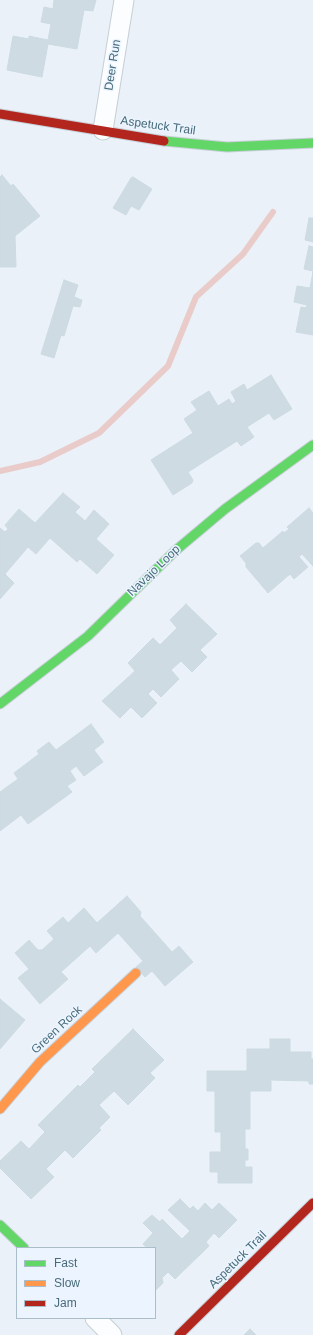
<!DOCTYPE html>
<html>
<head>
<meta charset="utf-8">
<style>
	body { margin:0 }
	#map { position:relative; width:313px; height:1335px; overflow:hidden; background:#eaf1f8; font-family:Helvetica,sans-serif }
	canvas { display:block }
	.legend { position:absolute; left:16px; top:1247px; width:140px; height:72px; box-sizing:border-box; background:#ecf5ff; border:1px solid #aabec9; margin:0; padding:5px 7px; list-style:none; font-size:12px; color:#486b79 }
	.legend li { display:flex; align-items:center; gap:8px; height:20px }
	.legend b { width:20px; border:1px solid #aabec9 }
</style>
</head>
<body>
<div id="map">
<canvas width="313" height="1335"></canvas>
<ul class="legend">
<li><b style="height:5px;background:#63d668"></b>Fast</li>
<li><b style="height:5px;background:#ff974d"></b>Slow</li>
<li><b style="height:5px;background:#b3261e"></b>Jam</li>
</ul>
</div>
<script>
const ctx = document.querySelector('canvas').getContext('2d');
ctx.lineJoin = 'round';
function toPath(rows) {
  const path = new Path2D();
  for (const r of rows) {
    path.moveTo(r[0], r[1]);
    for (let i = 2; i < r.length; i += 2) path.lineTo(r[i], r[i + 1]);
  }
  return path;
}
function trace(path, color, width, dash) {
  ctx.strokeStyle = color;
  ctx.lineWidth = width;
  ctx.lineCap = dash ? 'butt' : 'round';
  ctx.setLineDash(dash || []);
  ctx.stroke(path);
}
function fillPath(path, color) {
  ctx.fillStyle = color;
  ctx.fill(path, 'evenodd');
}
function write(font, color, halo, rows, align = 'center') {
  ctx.font = font + ' Helvetica,sans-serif';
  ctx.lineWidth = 3;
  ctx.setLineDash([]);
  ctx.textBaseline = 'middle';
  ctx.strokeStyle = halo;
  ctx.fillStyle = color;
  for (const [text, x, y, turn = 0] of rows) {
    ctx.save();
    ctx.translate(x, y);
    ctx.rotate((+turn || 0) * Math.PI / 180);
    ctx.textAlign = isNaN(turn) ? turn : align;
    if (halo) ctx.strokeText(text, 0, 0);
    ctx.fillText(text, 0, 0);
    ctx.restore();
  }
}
const stream = toPath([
	[0,471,40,462,99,433,168,366,196,297,243,254,273,212]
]);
const building = toPath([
	[54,0,96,0,93,11,84,10,77,49,48,44,42,77,7,70,13,36,29,39,29,36,48,40,51,24,41,22,44,7,53,9,54,0],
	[2,175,11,186,13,184,40,216,15,236,16,267,0,267,0,177,2,175],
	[133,177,152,189,139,210,131,206,126,215,113,208,131,178,133,177],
	[309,218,313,218,313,242,305,240,309,218],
	[309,246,313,247,313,271,304,269,309,246],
	[313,272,313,335,296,332,301,307,306,308,307,305,294,302,297,286,310,288,313,272],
	[64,280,78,285,74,297,82,300,80,307,73,306,64,336,61,335,54,358,41,354,64,280],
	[271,375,292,409,274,420,269,413,247,427,254,437,241,446,237,441,188,472,193,480,192,483,173,495,151,460,193,433,184,419,197,410,191,402,209,391,218,406,229,399,232,404,236,401,231,392,244,384,247,390,271,375],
	[63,493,80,507,75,512,85,521,94,510,109,524,96,539,114,555,97,574,80,559,77,562,50,538,36,554,28,547,5,574,14,583,0,599,0,528,5,532,8,529,5,525,19,509,35,523,63,493],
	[309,508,313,513,313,566,302,554,299,557,308,567,294,579,290,574,268,593,246,567,246,563,240,556,256,543,259,543,263,548,283,531,284,533,289,529,287,527,309,508],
	[186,604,217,634,200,650,207,657,192,672,181,661,171,670,179,679,161,697,153,689,148,694,157,703,142,718,131,707,120,718,102,701,135,671,128,663,153,638,160,645,177,628,170,620,186,604],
	[91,724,104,742,94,750,103,762,84,776,76,766,70,771,76,780,67,786,72,792,28,824,21,815,0,831,0,792,18,779,14,773,39,754,37,751,49,742,56,750,91,724],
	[127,896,141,912,140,916,172,952,179,946,193,962,165,986,152,971,145,977,136,967,143,961,118,933,96,953,90,946,61,972,68,979,40,1004,18,978,29,969,15,953,29,940,38,950,42,950,54,939,47,931,63,917,68,923,84,908,97,923,127,896],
	[0,999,25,1020,0,1049,0,999],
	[133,1029,164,1060,150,1073,155,1078,128,1105,114,1091,99,1105,110,1117,99,1128,101,1130,73,1158,65,1150,46,1169,54,1177,31,1199,0,1168,0,1161,21,1141,29,1149,45,1132,38,1125,78,1085,80,1087,95,1072,92,1069,133,1029],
	[270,1039,290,1039,290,1052,311,1052,311,1059,313,1059,313,1084,309,1084,309,1081,271,1080,271,1091,250,1091,250,1129,245,1129,245,1149,248,1149,248,1160,245,1160,245,1167,252,1167,252,1183,218,1183,218,1172,210,1172,210,1152,221,1152,221,1132,215,1132,215,1091,207,1091,207,1071,247,1071,247,1049,270,1049,270,1039],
	[180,1199,190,1209,193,1206,198,1211,205,1203,212,1210,219,1203,237,1220,219,1238,214,1233,206,1242,209,1246,175,1279,168,1272,162,1278,163,1283,155,1291,155,1248,147,1248,143,1244,153,1233,143,1223,152,1215,160,1222,162,1219,182,1239,190,1231,168,1210,180,1199],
	[250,1329,256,1335,244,1335,250,1329]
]);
const street = toPath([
	[103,130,124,0],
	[95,1318,112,1335]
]);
const fast = toPath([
	[164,141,227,147,313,143],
	[0,704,88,636,175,551,225,509,313,445],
	[0,1225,24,1248]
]);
const slow = toPath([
	[0,1109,40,1062,136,973]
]);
const jam = toPath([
	[0,114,164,141],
	[179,1335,313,1203]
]);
const streetNames = [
	["Deer Run",113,65,-81],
	["Aspetuck Trail",158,126,8],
	["Navajo Loop",154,571,-44],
	["Green Rock",57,1030,-43],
	["Aspetuck Trail",238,1260,-45]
];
trace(stream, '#e9cbca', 6);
fillPath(building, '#cedbe3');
trace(building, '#ccdae1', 1);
trace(street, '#c6cfd5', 21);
trace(fast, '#c6cfd6', 11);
trace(slow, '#c6cfd6', 11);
trace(jam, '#c6cfd6', 11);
trace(street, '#fcfdfe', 19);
trace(fast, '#63d668', 9);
trace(slow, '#ff974d', 9);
trace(jam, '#b3261e', 9);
write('12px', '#486b79', '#ecf5ff', streetNames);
</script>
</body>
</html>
